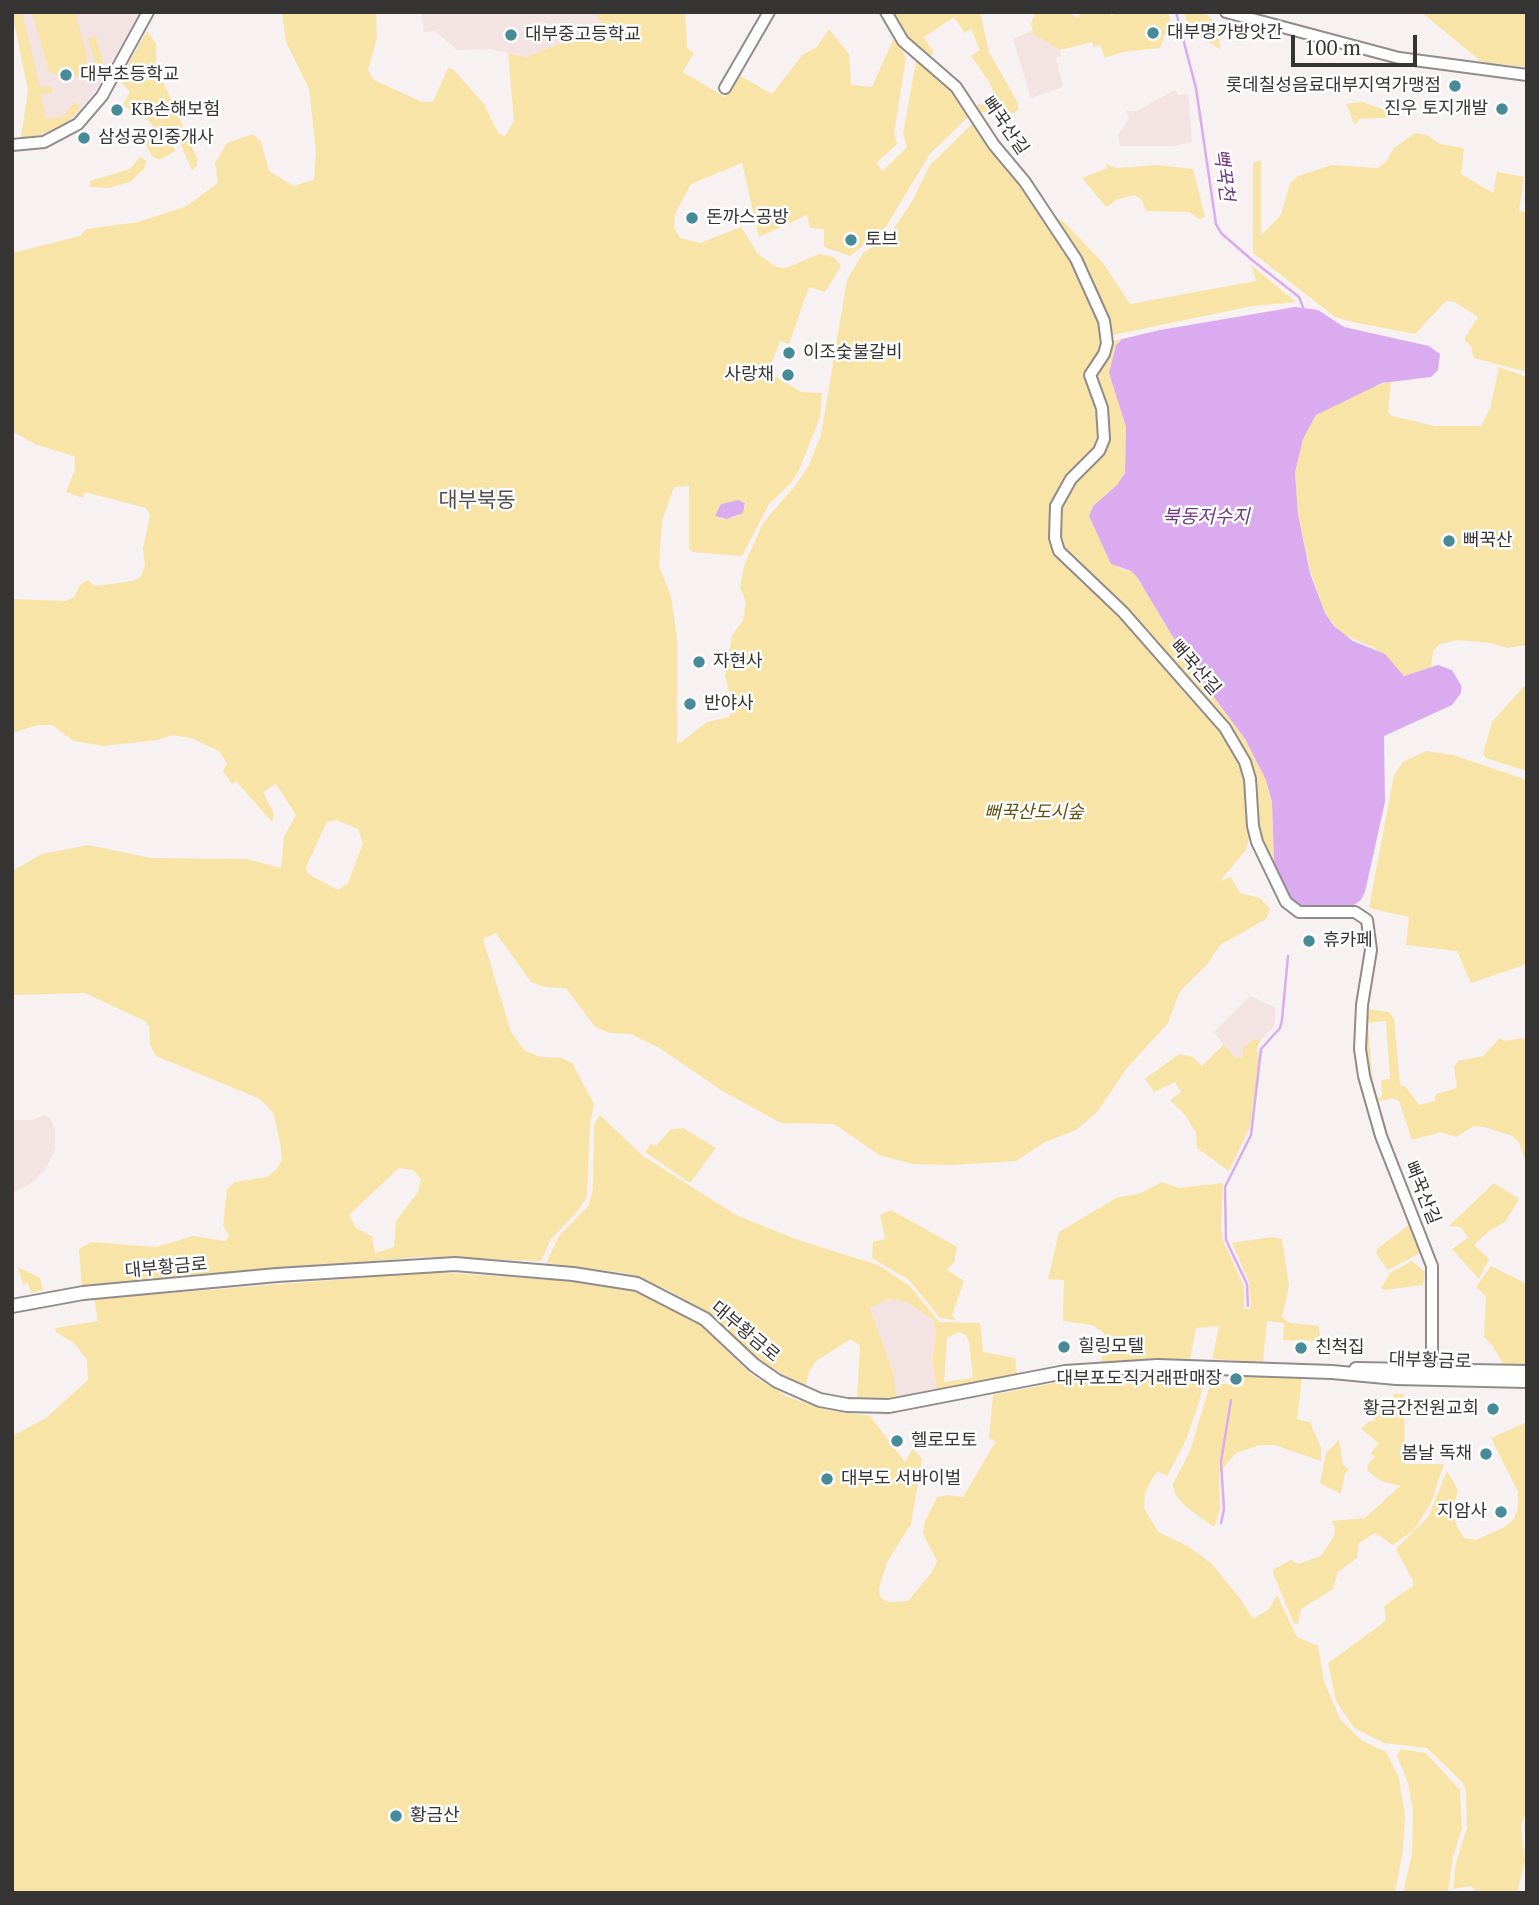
<!DOCTYPE html>
<html>
<head>
<meta charset="utf-8">
<style>
	body { margin:0 }
	#map { position:relative; width:1539px; height:1905px; overflow:hidden; background:#f8f1f1; font-family:"PT Serif",serif }
	canvas { display:block }
	.frame { position:absolute; inset:0; border:14px solid #373434; pointer-events:none }
	.scale { position:absolute; left:1291px; top:35px; width:126px; height:32px; box-sizing:border-box; border:4px solid #373434; border-top:0; padding-left:9px; font-size:21px; line-height:24px; white-space:nowrap; color:#373434; -webkit-text-stroke:5px #fff; paint-order:stroke }
</style>
</head>
<body>
<div id="map">
<canvas width="1539" height="1905"></canvas>
<div class="frame"></div>
<div class="scale">100 m</div>
</div>
<script>
const ctx = document.querySelector('canvas').getContext('2d');
ctx.lineJoin = 'round';
function fillPath(path, color) {
  ctx.fillStyle = color;
  ctx.fill(path, 'evenodd');
}
function toPath(rows) {
  const path = new Path2D();
  for (const r of rows) {
    path.moveTo(r[0], r[1]);
    for (let i = 2; i < r.length; i += 2) path.lineTo(r[i], r[i + 1]);
  }
  return path;
}
function trace(path, color, width, dash) {
  ctx.strokeStyle = color;
  ctx.lineWidth = width;
  ctx.lineCap = dash ? 'butt' : 'round';
  ctx.setLineDash(dash || []);
  ctx.stroke(path);
}
function write(font, color, halo, rows, align = 'center') {
  ctx.font = font + ' "PT Serif","Noto Sans KR",serif';
  ctx.lineWidth = 5;
  ctx.setLineDash([]);
  ctx.textBaseline = 'middle';
  ctx.strokeStyle = halo;
  ctx.fillStyle = color;
  for (const [text, x, y, turn = 0] of rows) {
    ctx.save();
    ctx.translate(x, y);
    ctx.rotate((+turn || 0) * Math.PI / 180);
    ctx.textAlign = isNaN(turn) ? turn : align;
    if (halo) ctx.strokeText(text, 0, 0);
    ctx.fillText(text, 0, 0);
    ctx.restore();
  }
}
const built = toPath([
	[12,12,137,12,138,16,96,90,76,115,67,123,37,136,21,138,28,90],
	[421,12,597,12,602,27,526,57,491,49,457,50,435,31,424,32],
	[1031,31,1060,50,1061,56,1056,58,1063,87,1031,98,1013,39],
	[1175,90,1178,95,1188,94,1192,142,1173,146,1120,146,1118,135,1129,119,1126,111,1137,111],
	[1250,996,1276,1008,1274,1027,1261,1039,1253,1040,1243,1056,1234,1058,1214,1032],
	[44,1115,50,1118,55,1129,55,1149,46,1168,30,1184,12,1193,12,1120,32,1120],
	[888,1299,907,1302,933,1320,936,1332,932,1359,937,1391,897,1397,893,1371,870,1307]
]);
const green = toPath([
	[12,12,22,12,40,87,51,86,52,93,41,94,46,119,64,116,74,102,82,107,67,123,37,136,21,138,28,90],
	[32,12,75,12,87,56,86,65,79,76,64,79,49,71],
	[282,12,376,12,377,38,368,70,374,80,422,102,433,102,448,68,453,69,484,104,498,133,505,136,514,121,508,53,526,57,601,27,597,12,685,12,687,48,694,53,683,72,725,97,740,76,772,94,803,54,816,48,829,29,849,54,851,85,872,87,893,40,898,41,906,58,894,134,897,144,876,163,883,171,907,147,903,134,917,56,944,78,970,115,930,154,885,228,850,256,824,247,824,229,810,228,807,215,759,237,742,163,691,184,675,214,674,228,680,238,700,243,741,227,758,254,776,267,786,268,819,254,834,257,841,266,825,292,809,287,789,344,780,341,768,372,801,392,822,393,820,417,799,470,791,483,769,504,742,556,692,552,689,547,689,486,674,487,662,521,659,566,671,596,677,637,677,742,680,743,707,722,729,717,734,709,725,675,732,636,743,620,746,602,740,588,744,566,763,523,795,486,809,465,821,435,847,280,863,253,888,237,911,203,930,165,971,125,976,125,1024,184,1073,258,1098,308,1104,342,1091,369,1101,409,1098,450,1059,491,1052,539,1224,732,1243,763,1248,780,1249,838,1246,850,1220,881,1231,877,1240,893,1260,898,1270,909,1266,919,1220,945,1208,963,1180,991,1168,1023,1127,1068,1097,1112,1076,1130,1045,1142,1016,1161,952,1165,913,1164,881,1156,834,1124,781,1123,724,1092,661,1049,631,1034,610,1033,595,1027,566,988,545,987,531,982,496,933,483,939,511,1032,525,1051,540,1057,562,1058,572,1063,594,1104,590,1124,587,1196,578,1211,551,1239,541,1261,420,1257,82,1286,79,1249,91,1242,156,1247,193,1236,226,1241,229,1235,223,1226,227,1189,235,1182,267,1177,277,1169,282,1159,280,1142,273,1112,260,1099,156,1056,150,1045,149,1026,145,1021,85,993,12,995,12,871,42,854,88,845,151,858,247,859,281,868,284,837,296,815,276,784,263,792,274,814,272,822,236,781,232,784,223,771,227,763,219,751,191,738,172,735,158,740,104,746,74,741,52,725,38,725,12,733,12,599,65,601,74,597,80,585,88,580,94,586,133,581,141,576,145,566,143,548,150,515,146,508,85,492,83,498,66,492,75,470,74,456,37,445,12,431,12,253,80,236,86,229,138,222,185,207,218,183,215,163,227,143,253,134,261,142,269,171,293,186,314,180,316,151,309,89,286,42],
	[743,501,746,505,737,517,721,519,723,503],
	[336,820,358,829,363,843,348,883,338,890,308,874,306,867,327,822],
	[399,1168,413,1170,421,1179,418,1192,396,1221,394,1247,375,1253,372,1236,356,1228,349,1215],
	[889,12,980,12,989,52,1018,103,1018,110,1015,113,977,112,978,104,996,106,999,103,988,80,971,56,980,50,971,29,965,33,954,17,924,37,934,53,929,57,907,40],
	[1036,12,1067,12,1078,18,1081,12,1109,12,1111,16,1118,12,1168,12,1173,31,1166,32,1160,48,1123,52,1105,58,1100,45,1094,47,1092,42,1060,50,1033,34,1031,23],
	[1184,12,1208,15,1219,28,1220,49,1189,30],
	[1421,12,1527,12,1527,67,1482,62],
	[147,31,156,44,156,66,197,158,197,166,192,170,179,141,172,144,175,151,160,160,152,156,145,144,157,131,148,120,123,105,130,92,119,80],
	[96,36,106,74,99,80,88,38],
	[1361,102,1362,102,1405,117,1359,119,1355,125,1346,104],
	[1415,133,1427,135,1440,144,1464,148,1461,174,1493,193,1497,172,1524,177,1519,211,1527,212,1527,372,1474,358,1471,346,1464,339,1478,317,1455,302,1446,301,1415,334,1353,322,1335,317,1253,253,1253,163,1261,160,1261,236,1281,215,1290,183,1298,176,1332,165,1377,168,1386,162,1394,148],
	[140,157,146,160,144,169,130,182,108,188,90,187,90,181,130,169],
	[1106,164,1116,168,1157,165,1193,169,1205,217,1199,219,1189,212,1146,211,1142,200,1135,195,1118,199,1106,207,1082,178,1107,168],
	[1049,214,1064,222,1103,263,1130,304,1256,281,1251,265,1296,302,1252,306,1108,336],
	[1122,339,1116,345,1109,373,1126,427,1125,473,1117,485,1093,506,1089,516,1108,557,1120,569,1131,571,1137,577,1188,662,1245,739,1266,780,1272,803,1274,861,1287,896,1258,837,1255,797,1229,731,1071,561,1059,543,1060,503,1105,439,1093,381,1108,342],
	[1499,367,1527,377,1527,645,1507,648,1490,643,1458,640,1440,644,1433,651,1431,667,1404,676,1375,648,1342,634,1325,613,1311,573,1298,514,1295,473,1303,439,1316,415,1361,391,1391,381,1388,412,1392,416,1435,426,1481,426,1490,409],
	[1527,683,1527,768,1523,770,1486,758,1483,753,1492,722],
	[1426,751,1453,755,1527,780,1527,964,1471,983,1457,951,1406,945,1409,917,1369,908,1394,775,1403,762],
	[1369,1009,1388,1012,1394,1018,1400,1085,1406,1087,1419,1105,1435,1101,1436,1094,1457,1088,1454,1067,1458,1061,1483,1056,1500,1038,1504,1041,1523,1038,1527,1042,1527,1166,1519,1143,1513,1136,1484,1127,1474,1126,1456,1137,1441,1132,1412,1140,1399,1101,1392,1098,1375,1102,1364,1053,1366,1011],
	[1386,1021,1390,1079,1381,1080,1382,1097,1374,1098,1368,1023],
	[1261,1039,1257,1049,1259,1064,1250,1127,1229,1171,1197,1148,1196,1133,1186,1116,1170,1100,1181,1092,1175,1082,1154,1092,1145,1079,1179,1054,1193,1057,1202,1066,1224,1044,1235,1058,1243,1056,1243,1048,1253,1040],
	[600,1115,643,1156,736,1215,798,1240,878,1265,910,1286,939,1322,980,1323,983,1352,1015,1358,1017,1375,937,1391,932,1359,936,1332,933,1320,907,1302,888,1299,870,1308,893,1371,897,1397,857,1399,860,1346,851,1339,816,1361,809,1372,806,1385,801,1386,761,1361,709,1314,666,1289,626,1273,546,1263,559,1236,589,1205,593,1187,594,1125],
	[959,1332,966,1335,969,1342,973,1378,944,1382,947,1338],
	[683,1128,716,1148,690,1183,645,1152,651,1144,656,1146,670,1130],
	[1162,1182,1179,1188,1223,1183,1221,1225,1223,1241,1244,1286,1244,1309,1251,1309,1249,1282,1232,1243,1271,1237,1282,1239,1289,1286,1282,1317,1290,1323,1319,1326,1320,1341,1283,1340,1284,1323,1267,1321,1263,1362,1212,1359,1219,1326,1196,1328,1190,1359,1101,1362,1104,1333,1092,1325,1063,1321,1064,1280,1048,1279,1059,1232,1116,1198,1141,1193],
	[1494,1183,1519,1199,1505,1222,1489,1231,1474,1245,1489,1259,1479,1279,1452,1249,1468,1238,1461,1227,1449,1226],
	[891,1210,957,1247,954,1262,947,1270,964,1281,952,1315,956,1320,940,1318,909,1280,872,1258,873,1242,885,1239,880,1215],
	[1409,1225,1422,1252,1388,1270,1376,1253,1379,1247],
	[1412,1261,1425,1272,1423,1285,1384,1290,1381,1288,1390,1273],
	[1491,1266,1527,1284,1527,1364,1503,1364,1492,1345,1484,1337,1486,1296,1476,1287],
	[18,1267,40,1278,43,1290,31,1293,28,1283,23,1285],
	[434,1272,587,1282,634,1291,698,1323,752,1375,788,1397,827,1410,870,1416,905,1462,913,1448,922,1459,911,1524,887,1562,879,1589,880,1597,888,1602,908,1601,932,1572,937,1561,923,1534,925,1521,937,1497,948,1495,963,1497,996,1441,989,1438,993,1395,1074,1379,1203,1374,1205,1380,1198,1405,1186,1440,1167,1476,1158,1471,1152,1479,1145,1493,1144,1508,1158,1532,1188,1546,1212,1564,1242,1601,1253,1619,1269,1609,1277,1595,1297,1637,1318,1646,1324,1681,1340,1719,1361,1740,1386,1752,1399,1778,1405,1815,1403,1850,1395,1893,12,1893,12,1436,46,1418,88,1380,87,1360,74,1343,56,1332,55,1328,98,1321,94,1299],
	[1244,1375,1302,1378,1297,1419,1310,1422,1321,1448,1321,1461,1274,1445,1260,1445,1236,1453,1219,1473,1220,1510,1214,1527,1186,1507,1175,1494,1173,1484,1190,1451,1209,1388,1216,1383,1243,1386],
	[1393,1394,1404,1394,1405,1464,1444,1464,1431,1503,1413,1531,1393,1545,1375,1533,1359,1543,1357,1558,1338,1572,1333,1589,1301,1609,1298,1624,1294,1624,1273,1573,1274,1569,1291,1560,1298,1564,1321,1556,1334,1536,1335,1528,1332,1521,1365,1518,1400,1486,1381,1481,1368,1471,1367,1465,1375,1457,1371,1453,1379,1443,1361,1429,1368,1422,1375,1421,1375,1402,1393,1402],
	[1527,1422,1527,1808,1521,1827,1525,1861,1517,1893,1478,1893,1471,1886,1453,1889,1456,1863,1467,1828,1466,1791,1463,1783,1427,1748,1384,1743,1354,1728,1336,1701,1328,1663,1383,1623,1386,1619,1384,1606,1413,1586,1413,1581,1396,1549,1428,1517,1447,1471,1458,1490,1453,1508,1456,1525,1464,1538,1476,1540,1505,1527,1514,1519,1518,1507,1518,1492,1491,1438],
	[1339,1440,1343,1465,1349,1470,1345,1473,1341,1494,1320,1483,1326,1453],
	[1401,1749,1426,1753,1460,1790,1462,1828,1453,1857,1448,1893,1403,1893,1412,1854,1413,1811,1408,1783,1397,1756]
]);
const water = toPath([
	[1295,307,1318,310,1344,327,1429,346,1440,354,1438,370,1431,377,1382,383,1316,415,1303,439,1295,473,1298,514,1310,573,1325,613,1334,626,1353,641,1385,654,1404,676,1438,665,1452,670,1461,685,1461,693,1452,705,1384,736,1385,802,1365,892,1361,900,1351,907,1303,909,1287,896,1274,861,1272,802,1266,780,1245,739,1188,662,1137,577,1131,571,1111,564,1089,516,1093,506,1117,485,1125,473,1126,427,1109,373,1116,345,1122,339,1160,330],
	[738,500,745,503,743,513,727,519,715,516,721,504]
]);
const stream = toPath([
	[1176,12,1196,88,1216,224,1221,233,1252,260,1299,297,1303,307],
	[1248,1306,1247,1284,1226,1240,1225,1187,1251,1135,1261,1049,1280,1028,1282,1020,1288,956],
	[1221,1523,1224,1509,1221,1462,1231,1400]
]);
const minor = toPath([
	[886,12,903,41,956,87,994,145,1025,182,1076,259,1104,321,1107,343,1104,354,1090,375,1102,408,1104,439,1099,451,1071,479,1056,506,1055,538,1059,551,1123,612,1225,728,1245,762,1250,779,1253,826,1257,842,1286,902,1299,912,1355,912,1367,920,1371,950,1362,1005,1360,1049,1364,1076,1381,1136,1432,1266,1432,1378],
	[1226,12,1399,58,1527,75],
	[725,88,769,12],
	[12,145,44,142,78,124,102,96,148,12]
]);
const major = toPath([
	[12,1306,83,1293,277,1275,455,1264,573,1274,637,1284,705,1319,754,1365,777,1381,820,1400,847,1405,889,1406,1065,1372,1157,1366,1332,1372,1396,1378,1527,1381],
	[1356,1369,1527,1372]
]);
const markers = [
	[1153,33,7,"#478b99"],
	[511,35,7,"#478b99"],
	[66,75,7,"#478b99"],
	[1455,86,7,"#478b99"],
	[1502,109,7,"#478b99"],
	[117,110,7,"#478b99"],
	[84,138,7,"#478b99"],
	[692,218,7,"#478b99"],
	[851,240,7,"#478b99"],
	[789,353,7,"#478b99"],
	[788,375,7,"#478b99"],
	[1449,541,7,"#478b99"],
	[699,662,7,"#478b99"],
	[690,704,7,"#478b99"],
	[1309,941,7,"#478b99"],
	[1064,1347,7,"#478b99"],
	[1301,1348,7,"#478b99"],
	[1236,1379,7,"#478b99"],
	[1493,1409,7,"#478b99"],
	[897,1441,7,"#478b99"],
	[1486,1454,7,"#478b99"],
	[827,1479,7,"#478b99"],
	[1501,1512,7,"#478b99"],
	[396,1816,7,"#478b99"]
];
const poiNames = [
	["대부명가방앗간",1167,33],
	["대부중고등학교",525,35],
	["대부초등학교",80,75],
	["롯데칠성음료대부지역가맹점",1441,86,"right"],
	["진우 토지개발",1488,109,"right"],
	["KB손해보험",131,110],
	["삼성공인중개사",98,138],
	["돈까스공방",706,218],
	["토브",865,240],
	["이조숯불갈비",803,353],
	["사랑채",774,375,"right"],
	["뻐꾹산",1463,541],
	["자현사",713,662],
	["반야사",704,704],
	["휴카페",1323,941],
	["힐링모텔",1078,1347],
	["친척집",1315,1348],
	["대부포도직거래판매장",1222,1379,"right"],
	["황금간전원교회",1479,1409,"right"],
	["헬로모토",911,1441],
	["봄날 독채",1472,1454,"right"],
	["대부도 서바이벌",841,1479],
	["지암사",1487,1512,"right"],
	["황금산",410,1816]
];
const streetNames = [
	["뻐꾹산길",1005,126,55],
	["뻐꾹산길",1195,668,49],
	["뻐꾹산길",1422,1193,68],
	["대부황금로",166,1268,-5],
	["대부황금로",745,1332,40],
	["대부황금로",1430,1361,2]
];
const parkNames = [
	["뻐꾹산도시숲",1034,813]
];
const waterNames = [
	["뻑꾹천",1223,175,82],
	["북동저수지",1206,518]
];
const quarterNames = [
	["대부북동",477,501]
];
fillPath(built, '#f3e3e2');
fillPath(green, '#f9e4a7');
fillPath(water, '#daacef');
trace(stream, '#daacef', 2.5);
trace(minor, '#918b8b', 14);
trace(major, '#918b8b', 16);
trace(minor, '#fff', 10);
trace(major, '#fff', 12);
for (const [x, y, r, color] of markers) {
  const dot = new Path2D();
  dot.arc(x, y, r, 0, 2 * Math.PI);
  ctx.fillStyle = color;
  ctx.fill(dot);
  trace(dot, '#fff', 2.5);
}
write('18px', '#373434', '#fff', poiNames, 'left');
write('18px', '#373434', '#fff', streetNames);
write('italic 18px', '#645114', '#fff', parkNames);
write('italic 19px', '#703987', '#fff', waterNames);
write('21px', '#544e4e', '#fff', quarterNames);
</script>
</body>
</html>
